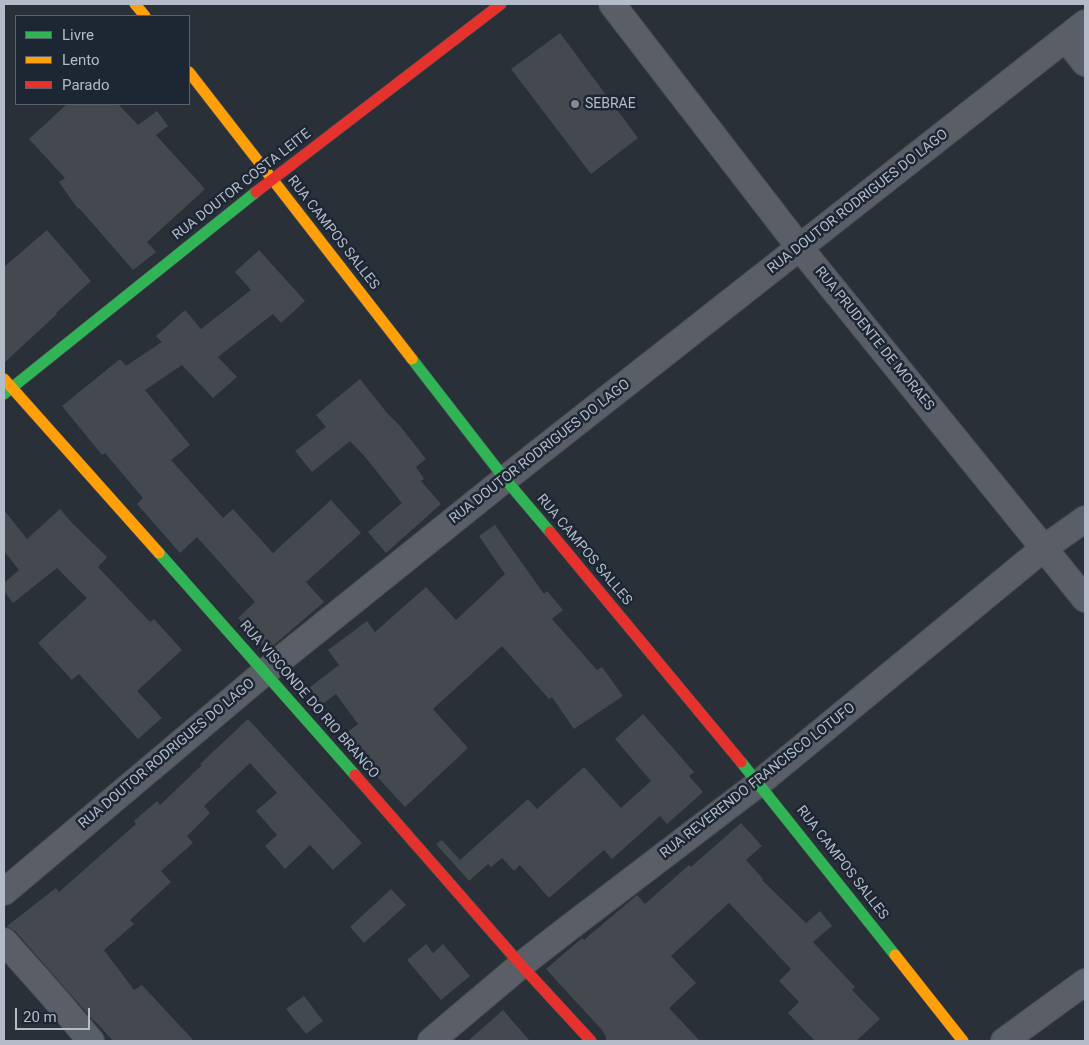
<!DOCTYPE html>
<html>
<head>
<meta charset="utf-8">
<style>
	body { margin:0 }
	#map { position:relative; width:1089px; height:1045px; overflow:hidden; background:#2a3038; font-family:Roboto,sans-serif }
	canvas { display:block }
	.frame { position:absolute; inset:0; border:5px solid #b4bcc9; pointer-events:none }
	.legend { position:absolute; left:15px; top:15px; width:175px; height:90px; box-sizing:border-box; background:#1d2633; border:1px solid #59626f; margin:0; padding:6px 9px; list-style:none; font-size:15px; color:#b4bcc9 }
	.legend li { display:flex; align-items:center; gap:10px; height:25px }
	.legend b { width:25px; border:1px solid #59626f }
	.scale { position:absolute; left:15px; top:1008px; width:75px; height:22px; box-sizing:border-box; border:2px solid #b4bcc9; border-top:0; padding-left:6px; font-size:15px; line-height:18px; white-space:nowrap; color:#b4bcc9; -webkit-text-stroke:4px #1d2633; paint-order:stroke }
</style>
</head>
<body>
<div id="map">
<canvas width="1089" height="1045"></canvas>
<div class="frame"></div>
<ul class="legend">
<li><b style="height:6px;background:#30b455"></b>Livre</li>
<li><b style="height:6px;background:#ff9f0a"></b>Lento</li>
<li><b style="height:6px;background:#e5322d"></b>Parado</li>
</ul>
<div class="scale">20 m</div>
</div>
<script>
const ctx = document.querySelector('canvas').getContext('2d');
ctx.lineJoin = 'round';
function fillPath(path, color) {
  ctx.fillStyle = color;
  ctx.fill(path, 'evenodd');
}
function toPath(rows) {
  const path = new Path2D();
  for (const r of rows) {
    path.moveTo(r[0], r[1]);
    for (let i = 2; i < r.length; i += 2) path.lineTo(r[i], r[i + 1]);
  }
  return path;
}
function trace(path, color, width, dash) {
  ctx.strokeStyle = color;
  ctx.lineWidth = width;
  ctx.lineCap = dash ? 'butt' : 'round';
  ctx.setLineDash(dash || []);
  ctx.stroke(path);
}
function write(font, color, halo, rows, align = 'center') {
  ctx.font = font + ' Roboto,sans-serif';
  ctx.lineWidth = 5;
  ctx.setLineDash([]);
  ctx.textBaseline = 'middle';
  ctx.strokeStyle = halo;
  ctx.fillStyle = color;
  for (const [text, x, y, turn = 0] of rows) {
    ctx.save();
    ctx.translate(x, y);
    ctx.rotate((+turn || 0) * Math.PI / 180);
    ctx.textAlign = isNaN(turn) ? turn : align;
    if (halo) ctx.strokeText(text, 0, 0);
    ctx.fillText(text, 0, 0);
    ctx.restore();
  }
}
const building = toPath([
	[560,33,638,138,591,174,511,69],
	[67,104,118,104,138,125,157,111,168,126,156,135,205,189,147,242,156,252,133,270,79,208,78,209,59,182,65,178,29,139],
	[47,230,91,281,56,313,57,314,4,363,4,267],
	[259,250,305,301,281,323,273,314,218,357,237,377,213,398,182,365,145,390,190,445,171,460,223,518,233,509,273,553,331,500,361,533,306,582,324,602,267,651,238,618,255,602,197,537,180,553,137,504,143,498,105,453,102,455,62,406,120,359,126,366,162,342,156,336,185,310,201,329,251,290,235,272],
	[360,379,387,413,400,426,426,459,416,467,424,479,421,481,441,504,386,553,368,532,402,503,366,458,350,441,312,472,295,451,326,427,316,415],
	[60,509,73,524,107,557,98,567,150,622,154,619,182,650,137,691,162,718,138,739,79,674,72,680,38,643,87,598,57,568,13,603,4,591,4,583,19,570,4,551,4,510,27,539],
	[495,525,544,594,547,591,563,610,552,619,597,670,602,667,623,696,574,729,552,697,549,699,502,646,433,709,468,748,405,807,370,769,372,767,346,733,358,724,336,694,321,705,309,688,339,665,328,650,367,621,375,632,426,587,456,620,505,574,479,536],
	[643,714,694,772,689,776,703,792,667,824,660,816,612,859,604,850,549,898,520,865,514,871,502,858,491,867,488,864,469,881,436,844,442,840,460,860,528,799,537,809,584,767,621,808,651,781,615,739],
	[248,719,362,843,333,870,310,845,285,869,265,846,277,835,256,811,277,793,250,763,204,806,210,813,187,836,193,843,161,871,171,882,130,920,134,924,104,950,134,990,142,985,194,1041,113,1041,95,1021,94,1021,15,931,7,926,56,888,59,892,136,824,134,821,157,801,160,805,202,765,200,764],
	[741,823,762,846,746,860,763,879,762,880,806,923,820,911,832,926,813,942,855,987,852,990,880,1019,856,1041,815,1041,788,1013,799,1002,779,981,791,969,729,903,671,956,696,983,669,1008,700,1041,606,1041,606,1037,602,1030,546,969,582,938,584,940,637,895,645,904,689,865,691,867],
	[391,889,406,905,364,943,350,927],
	[426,944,433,953,443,944,470,976,441,1000,407,960],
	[304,996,323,1021,306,1034,286,1009],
	[503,1010,530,1041,468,1041]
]);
const street = toPath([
	[612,4,800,248,1085,599],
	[1066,39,1085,63],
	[4,892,265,672,505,479,1085,23],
	[4,941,59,1003,91,1041],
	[431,1041,521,965,570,927,759,783,1044,548,1085,519],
	[1004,1041,1085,982]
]);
const fast = toPath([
	[412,359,505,479,550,532],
	[4,394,256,192],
	[159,553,355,775],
	[741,762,895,955]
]);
const slow = toPath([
	[135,4,145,16],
	[189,72,412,359],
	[4,379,159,553],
	[895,955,963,1041]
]);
const jam = toPath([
	[256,192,501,4],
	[550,532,741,762],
	[355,775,521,965,591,1041]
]);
const markers = [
	[575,104,5,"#848b96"]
];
const poiNames = [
	["SEBRAE",585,104]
];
const streetNames = [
	["RUA DOUTOR COSTA LEITE",242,185,-38],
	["RUA DOUTOR RODRIGUES DO LAGO",858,202,-38],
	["RUA CAMPOS SALLES",333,233,52],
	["RUA PRUDENTE DE MORAES",874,339,51],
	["RUA DOUTOR RODRIGUES DO LAGO",540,452,-38],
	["RUA CAMPOS SALLES",584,550,50],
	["RUA VISCONDE DO RIO BRANCO",309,700,49],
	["RUA DOUTOR RODRIGUES DO LAGO",167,754,-40],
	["RUA REVERENDO FRANCISCO LOTUFO",758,781,-38],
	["RUA CAMPOS SALLES",842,863,52]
];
fillPath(building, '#444950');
trace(street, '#484c53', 28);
trace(fast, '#484c53', 12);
trace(slow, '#484c53', 12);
trace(jam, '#484c53', 12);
trace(street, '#5a5e66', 26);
trace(fast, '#30b455', 11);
trace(slow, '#ff9f0a', 11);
trace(jam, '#e5322d', 11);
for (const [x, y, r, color] of markers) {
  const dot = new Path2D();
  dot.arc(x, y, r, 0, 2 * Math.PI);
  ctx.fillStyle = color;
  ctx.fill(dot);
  trace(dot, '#1d2633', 2);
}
write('14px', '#b4bcc9', '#1d2633', poiNames, 'left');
write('14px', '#b4bcc9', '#1d2633', streetNames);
</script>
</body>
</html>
